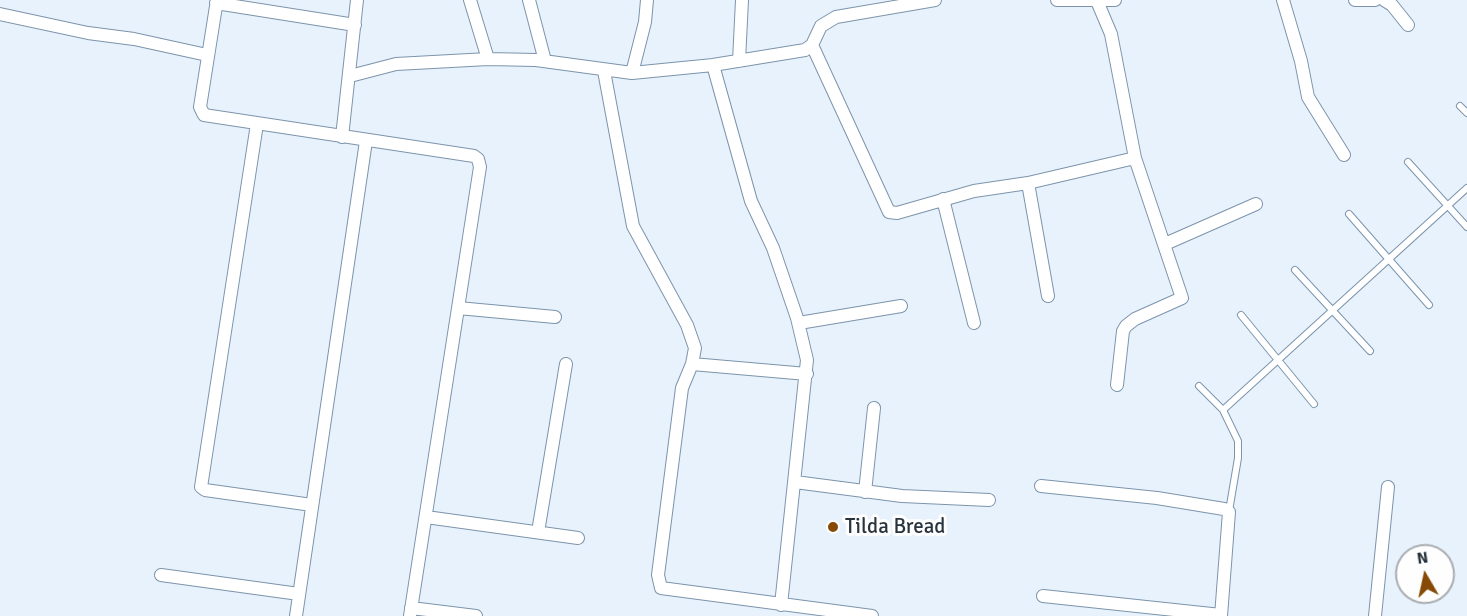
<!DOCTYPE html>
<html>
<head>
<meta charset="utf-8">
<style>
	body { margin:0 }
	#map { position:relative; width:1467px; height:616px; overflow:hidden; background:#e8f2fd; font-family:Signika,sans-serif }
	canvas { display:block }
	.north { position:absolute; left:1395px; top:544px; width:60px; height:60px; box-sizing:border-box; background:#fefefe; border:2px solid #a9adb1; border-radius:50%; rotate:351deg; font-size:16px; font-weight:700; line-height:24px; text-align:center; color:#29333d }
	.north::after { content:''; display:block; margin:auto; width:21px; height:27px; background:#864a05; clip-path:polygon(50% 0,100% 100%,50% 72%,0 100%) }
</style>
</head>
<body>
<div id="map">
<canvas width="1467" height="616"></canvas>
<div class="north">N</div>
</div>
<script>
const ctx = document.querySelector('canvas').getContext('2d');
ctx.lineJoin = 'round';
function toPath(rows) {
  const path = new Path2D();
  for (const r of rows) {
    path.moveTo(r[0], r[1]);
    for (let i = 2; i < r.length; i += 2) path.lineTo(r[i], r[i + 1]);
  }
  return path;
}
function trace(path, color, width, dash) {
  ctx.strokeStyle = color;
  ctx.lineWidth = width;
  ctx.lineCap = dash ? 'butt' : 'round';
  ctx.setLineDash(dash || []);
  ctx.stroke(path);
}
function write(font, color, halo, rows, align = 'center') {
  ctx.font = font + ' Signika,sans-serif';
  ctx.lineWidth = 6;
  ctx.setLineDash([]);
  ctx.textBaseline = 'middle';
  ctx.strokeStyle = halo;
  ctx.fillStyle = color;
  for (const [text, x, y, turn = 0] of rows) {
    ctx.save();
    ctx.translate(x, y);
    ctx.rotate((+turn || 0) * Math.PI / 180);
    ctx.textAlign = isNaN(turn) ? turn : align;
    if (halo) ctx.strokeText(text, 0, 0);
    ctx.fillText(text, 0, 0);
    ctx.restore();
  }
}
const lane = toPath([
	[1460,106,1467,113],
	[1408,162,1467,227],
	[1349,214,1429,305],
	[1295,270,1370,351],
	[1241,315,1314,404],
	[1199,386,1223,410,1238,441,1238,458,1229,511],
	[1223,410,1467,188]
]);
const street = toPath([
	[217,0,200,107,204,115,474,156,478,159,480,167,410,616],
	[470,0,488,59,536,60,632,73,713,65,805,50,812,45,821,26,836,17,935,0],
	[529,0,545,61],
	[1057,0,1115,0],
	[1283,0,1301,61,1308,97,1344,155],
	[1355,0,1375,0],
	[1384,0,1392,5,1408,25],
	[1097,1,1111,34,1135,158,1182,298,1135,319,1126,326,1123,331,1117,385],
	[216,3,355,25],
	[0,14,88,33,134,39,207,55],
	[812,45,889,212,897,213,974,191,1028,183,1135,158],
	[739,61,742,0],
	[713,65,751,201,773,248,797,318,807,360,781,605],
	[604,71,633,226,687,325,695,348,692,364,682,388,658,575,661,588,872,616],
	[632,73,645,22,647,0],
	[350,76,396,64,488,59],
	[257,124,201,487,205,490,312,505],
	[342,137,357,0],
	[1028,183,1048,296],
	[943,199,974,323],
	[1165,244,1256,204],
	[458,308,555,317],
	[799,323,901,306],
	[692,364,807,374],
	[795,482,902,496,989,500],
	[1041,486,1157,498,1224,509,1229,512,1221,616],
	[865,492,874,408],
	[426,517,578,538],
	[538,532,566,364],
	[161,575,299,594],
	[1043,596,1221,615],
	[411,608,476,616],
	[296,616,366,141],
	[1375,616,1388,487]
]);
const markers = [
	[833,527,6,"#864a05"]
];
const poiNames = [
	["Tilda Bread",845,527]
];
trace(lane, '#7c94ab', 8);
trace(street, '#7c94ab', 14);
trace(lane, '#fff', 6);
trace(street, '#fff', 12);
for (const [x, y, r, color] of markers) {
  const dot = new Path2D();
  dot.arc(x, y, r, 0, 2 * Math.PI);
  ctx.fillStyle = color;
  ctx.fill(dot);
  trace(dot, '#fefefe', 2);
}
write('21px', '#29333d', '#fefefe', poiNames, 'left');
</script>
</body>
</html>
